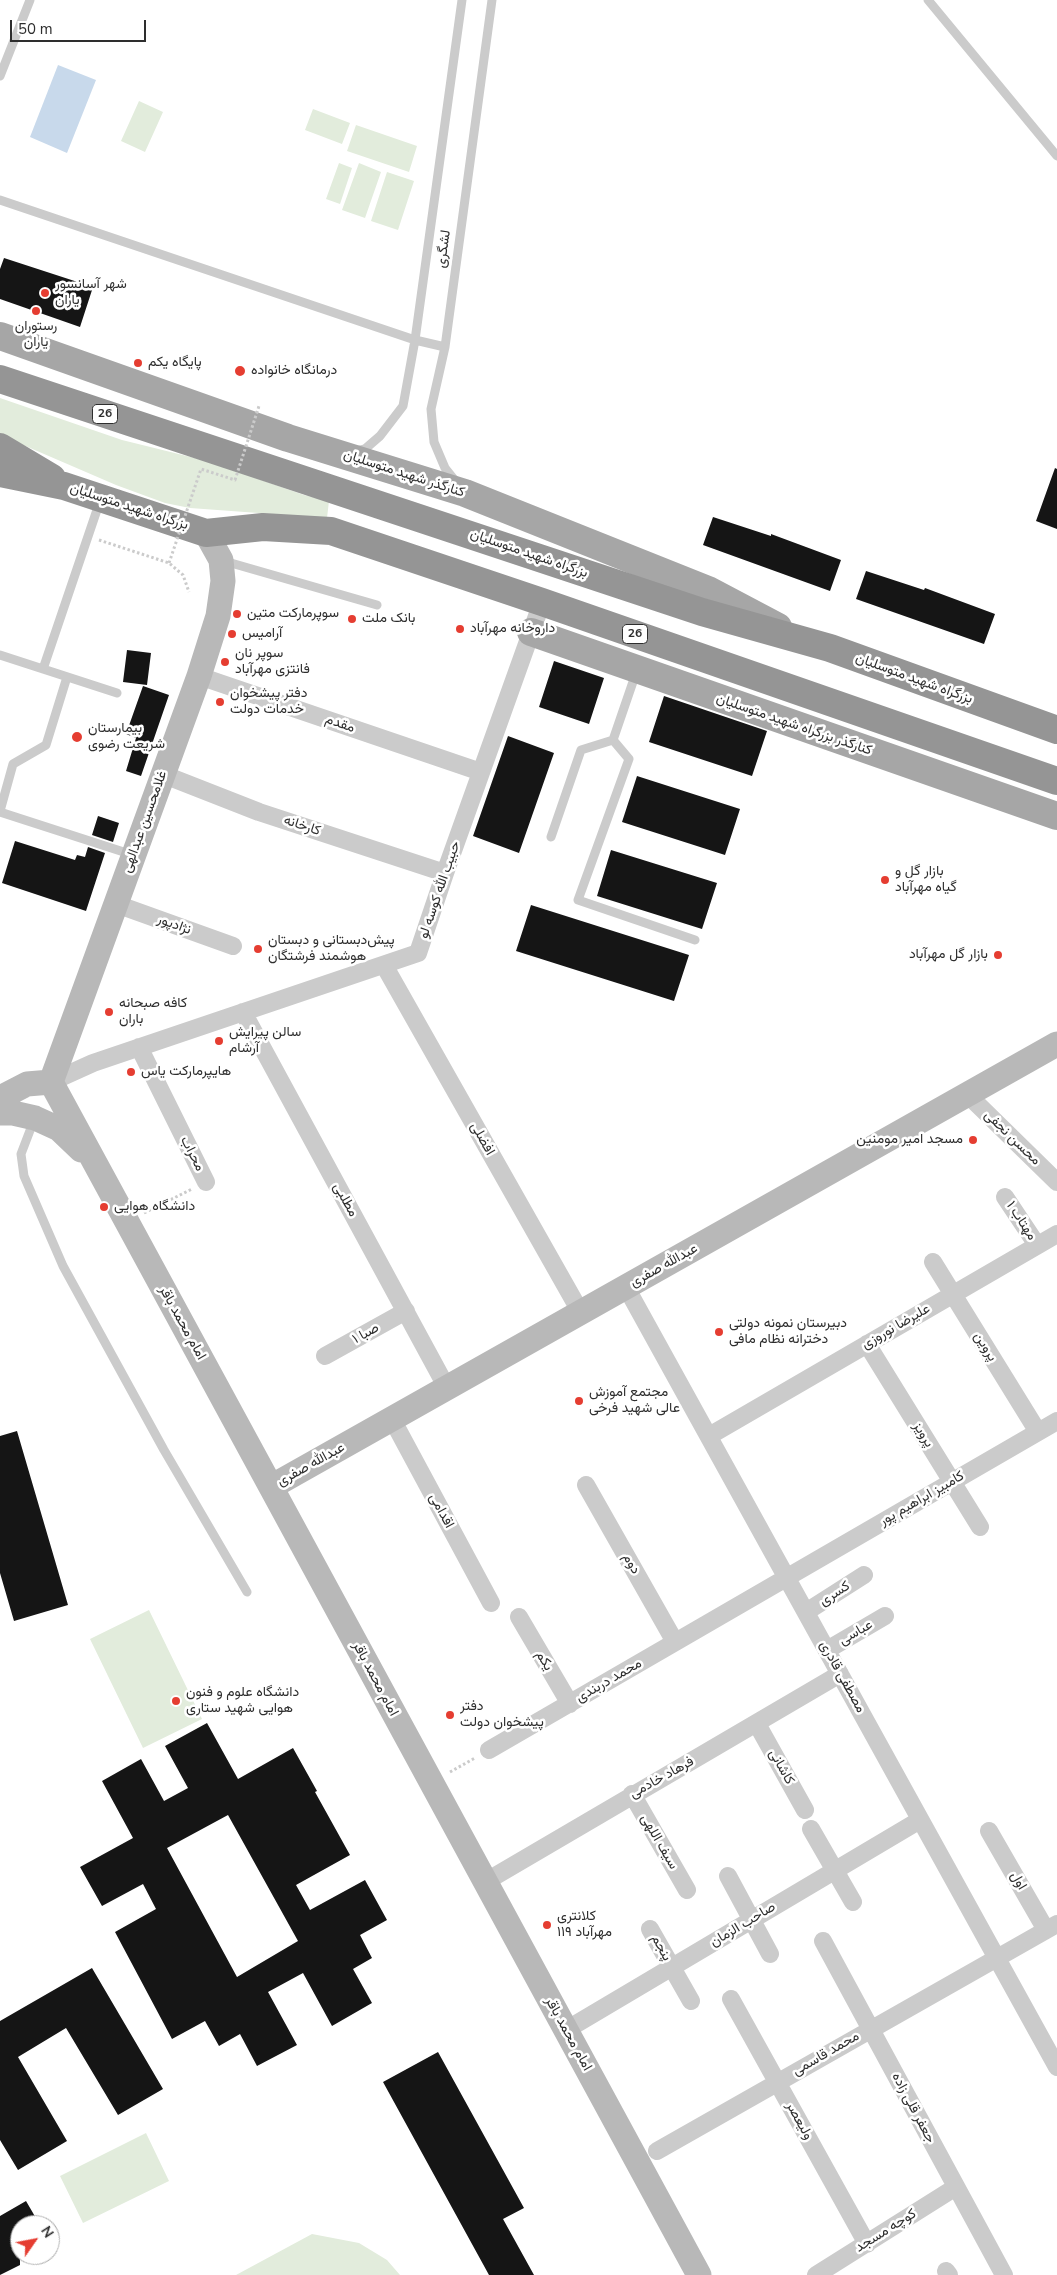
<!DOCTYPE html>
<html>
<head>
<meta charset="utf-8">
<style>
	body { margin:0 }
	#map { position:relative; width:1057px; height:2275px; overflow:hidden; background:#fff; font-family:"Nunito Sans",sans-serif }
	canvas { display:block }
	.north { position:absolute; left:10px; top:2215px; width:50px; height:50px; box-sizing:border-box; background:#fff; border:1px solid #ababab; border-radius:50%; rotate:57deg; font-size:14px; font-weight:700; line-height:20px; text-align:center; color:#2e2e2e }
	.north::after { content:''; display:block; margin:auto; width:18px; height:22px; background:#e53d31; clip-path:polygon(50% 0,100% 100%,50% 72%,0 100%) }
	.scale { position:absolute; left:10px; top:20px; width:136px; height:22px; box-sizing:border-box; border:2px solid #2e2e2e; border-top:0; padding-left:6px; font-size:15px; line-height:18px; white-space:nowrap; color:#2e2e2e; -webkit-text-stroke:4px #fff; paint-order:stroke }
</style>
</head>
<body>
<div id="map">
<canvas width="1057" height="2275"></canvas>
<div class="north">N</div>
<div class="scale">50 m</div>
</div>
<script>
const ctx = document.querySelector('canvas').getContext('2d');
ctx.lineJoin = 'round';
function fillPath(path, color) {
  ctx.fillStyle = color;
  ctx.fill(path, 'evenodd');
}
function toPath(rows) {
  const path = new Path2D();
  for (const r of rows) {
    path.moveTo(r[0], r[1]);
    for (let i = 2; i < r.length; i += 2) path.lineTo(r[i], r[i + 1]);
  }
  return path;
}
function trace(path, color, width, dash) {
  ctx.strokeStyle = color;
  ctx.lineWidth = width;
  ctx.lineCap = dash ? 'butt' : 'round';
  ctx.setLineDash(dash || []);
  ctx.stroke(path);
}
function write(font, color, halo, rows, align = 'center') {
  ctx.font = font + ' "Nunito Sans",Vazirmatn,sans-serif';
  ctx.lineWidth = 5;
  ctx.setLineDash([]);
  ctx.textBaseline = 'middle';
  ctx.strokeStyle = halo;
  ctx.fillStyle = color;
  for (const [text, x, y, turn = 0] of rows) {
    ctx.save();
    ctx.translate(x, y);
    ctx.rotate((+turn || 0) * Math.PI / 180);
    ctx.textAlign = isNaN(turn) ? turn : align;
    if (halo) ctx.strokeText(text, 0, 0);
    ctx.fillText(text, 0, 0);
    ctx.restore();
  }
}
const green = toPath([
	[139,101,163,112,145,152,121,141],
	[313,109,350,123,342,144,305,130],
	[356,125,417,146,409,172,347,151],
	[339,163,352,168,340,204,326,199],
	[359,163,381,172,365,218,342,210],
	[387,172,414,181,398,230,371,221],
	[0,398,122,440,207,461,304,495,329,501,327,518,190,508,165,503,116,485,0,435],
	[149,1610,202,1719,143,1748,90,1639],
	[146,2133,169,2181,83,2223,60,2176],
	[312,2234,359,2243,387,2260,400,2275,236,2275]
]);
const water = toPath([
	[58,65,96,80,67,153,30,137]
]);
const building = toPath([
	[4,258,93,287,80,327,0,299,0,269],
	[1055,468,1057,469,1057,529,1036,521],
	[713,517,771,536,771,534,841,560,830,591,703,545],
	[866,571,924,590,925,588,995,614,984,644,856,599],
	[127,650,151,653,147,685,123,682],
	[554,661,604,678,589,724,539,707],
	[143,686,169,695,141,776,126,771,136,738,126,734],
	[664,696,767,731,752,776,649,742],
	[508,736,554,753,519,853,473,836],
	[637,776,740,809,725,855,622,822],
	[98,816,119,823,113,842,92,835],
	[15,841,75,860,77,855,85,857,88,847,105,853,86,911,2,883],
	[611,850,717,883,702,929,597,896],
	[531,905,689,955,674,1001,516,951],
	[17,1431,68,1605,14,1621,0,1573,0,1436],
	[207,1723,238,1779,293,1748,317,1791,315,1792,350,1855,296,1885,310,1910,365,1880,387,1920,360,1935,372,1958,353,1969,372,2003,332,2026,303,1973,268,1992,297,2045,257,2066,240,2034,219,2046,205,2021,172,2039,115,1932,156,1909,143,1884,102,1906,80,1867,133,1838,102,1781,141,1759,164,1801,188,1788,165,1746],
	[228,1815,298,1941,237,1977,167,1848],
	[92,1968,163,2089,118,2115,66,2028,18,2057,67,2141,18,2170,0,2140,0,2021],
	[438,2052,524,2208,503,2219,534,2275,489,2275,383,2082],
	[26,2201,40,2225,20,2225,20,2265,0,2275,0,2216]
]);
const path = toPath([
	[99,540,169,563,183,575,189,592],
	[144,1213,192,1189],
	[450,1772,475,1758]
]);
const lane = toPath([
	[928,0,1057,156],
	[0,76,30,0],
	[0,200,415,340,445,347],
	[356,451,365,449,380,436,403,406,415,340,462,0],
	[457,483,445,468,434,442,431,409,445,347,492,0],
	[224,561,377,605],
	[0,655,117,693],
	[43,669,100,501],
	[613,740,629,759,578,900,695,940],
	[0,811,13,764,46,745,67,677],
	[0,812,133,855],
	[551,837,581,750,613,740,636,673],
	[34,1120,21,1154,24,1176,63,1266,164,1450,247,1592]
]);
const street = toPath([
	[199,676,481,772],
	[162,774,259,812,445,873],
	[116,904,233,946],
	[384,965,581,1313],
	[243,1012,447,1388],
	[139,1047,206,1182],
	[51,1082,93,1063,418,953,445,873,542,602],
	[968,1095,1057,1182],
	[1005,1197,1037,1245],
	[933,1262,1038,1432],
	[626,1287,1057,2067],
	[867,1344,980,1527],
	[325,1356,406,1311],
	[392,1419,491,1603],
	[709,1436,1057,1234],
	[586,1485,675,1642],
	[806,1612,864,1575],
	[519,1617,570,1704],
	[827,1650,885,1616],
	[757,1724,805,1810],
	[489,1750,1057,1421],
	[632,1794,687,1890],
	[811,1829,853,1902],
	[989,1831,1046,1930],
	[728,1876,770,1954],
	[485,1882,840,1674],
	[650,1929,691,2001],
	[823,1941,1004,2275],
	[731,1999,867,2244],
	[566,2030,920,1820],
	[657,2151,1057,1924],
	[946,2271,949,2275],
	[816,2275,956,2187]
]);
const secondary = toPath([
	[51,1082,699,2275],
	[51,1082,199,676,218,616,223,581,221,560,206,533],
	[0,1098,27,1084,51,1082],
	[0,1113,13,1113,35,1118,59,1129,81,1150],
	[271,1487,1057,1044]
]);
const primary = toPath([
	[0,336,288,438,465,493,708,590,778,627],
	[531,632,1057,816]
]);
const highway = toPath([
	[0,379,702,612,830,648,1057,730],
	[0,447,52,478],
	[0,473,64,486,206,533,263,527,331,531,542,602,1057,781]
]);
const pathBridge = toPath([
	[169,563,201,469,235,480,259,406]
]);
const markers = [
	[45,293,5,"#e53d31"],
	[36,311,5,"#e53d31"],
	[138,363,5,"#e53d31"],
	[240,371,6,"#e53d31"],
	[237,614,5,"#e53d31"],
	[352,619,5,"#e53d31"],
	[460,629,5,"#e53d31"],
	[232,634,5,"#e53d31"],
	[225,662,5,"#e53d31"],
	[220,702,5,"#e53d31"],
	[77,737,6,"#e53d31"],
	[885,880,5,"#e53d31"],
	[258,949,5,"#e53d31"],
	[998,955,5,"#e53d31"],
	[109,1012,5,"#e53d31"],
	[219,1041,5,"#e53d31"],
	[131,1072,5,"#e53d31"],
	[973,1140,5,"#e53d31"],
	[104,1207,5,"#e53d31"],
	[719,1332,5,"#e53d31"],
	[579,1401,5,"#e53d31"],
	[176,1701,5,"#e53d31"],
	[450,1715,5,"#e53d31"],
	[547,1925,5,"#e53d31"]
];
const shields = [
	[105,414,25],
	[635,634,25]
];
const shieldNames = [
	["26",105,414],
	["26",635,634]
];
const streetNames = [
	["لشگری",444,249,-82],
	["کنارگذر شهید متوسلیان",404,474,18],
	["بزرگراه شهید متوسلیان",129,507,18],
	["بزرگراه شهید متوسلیان",529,554,19],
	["بزرگراه شهید متوسلیان",914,679,20],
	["مقدم",340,724,19],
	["کنارگذر بزرگراه شهید متوسلیان",794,725,19],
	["غلامحسین عبدالهی",145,822,-70],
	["کارخانه",302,826,18],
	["حبیب الله کوسه لو",440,890,-71],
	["نژادپور",174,925,20],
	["محسن نجفی",1012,1138,44],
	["افضلی",482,1139,61],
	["محراب",192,1154,63],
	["مطلبی",345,1200,61],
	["مهتاب ۱",1021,1221,57],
	["عبدالله صفری",664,1266,-29],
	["امام محمد باقر",182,1323,61],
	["علیرضا نوروزی",896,1327,-30],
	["صبا ۱",366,1334,-29],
	["پروین",985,1347,58],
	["پرویز",923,1435,58],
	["عبدالله صفری",311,1465,-29],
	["کامبیز ابراهیم پور",922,1499,-30],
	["اقدامی",441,1511,62],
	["دوم",631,1564,60],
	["کسری",835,1594,-33],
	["عباسی",856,1633,-30],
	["یکم",544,1661,59],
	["مصطفی قادری",842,1677,61],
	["امام محمد باقر",375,1679,62],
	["محمد دربندی",609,1681,-30],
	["کاشانی",781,1767,61],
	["فرهاد خادمی",662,1778,-29],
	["سیف اللهی",659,1842,60],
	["اول",1018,1881,60],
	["صاحب الزمان",743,1925,-31],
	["پنجم",661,1948,62],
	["امام محمد باقر",568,2034,61],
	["محمد قاسمی",826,2054,-30],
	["جعفر قلی زاده",913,2108,62],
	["ولیعصر",799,2121,61],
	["کوچه مسجد",886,2231,-32]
];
const poiNames = [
	["شهر آسانسور",55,285],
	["یاران",55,301],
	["رستوران",36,327,"center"],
	["یاران",36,343,"center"],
	["پایگاه یکم",148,363],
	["درمانگاه خانواده",251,371],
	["سوپرمارکت متین",247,614],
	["بانک ملت",362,619],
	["داروخانه مهرآباد",470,629],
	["آرامیس",242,634],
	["سوپر نان",235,654],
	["فانتزی مهرآباد",235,670],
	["دفتر پیشخوان",230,694],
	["خدمات دولت",230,710],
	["بیمارستان",88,729],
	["شریعت رضوی",88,745],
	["بازار گل و",895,872],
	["گیاه مهرآباد",895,888],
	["پیش‌دبستانی و دبستان",268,941],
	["هوشمند فرشتگان",268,957],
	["بازار گل مهرآباد",988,955,"right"],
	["کافه صبحانه",119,1004],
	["باران",119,1020],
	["سالن پیرایش",229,1033],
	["آرشام",229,1049],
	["هایپرمارکت یاس",141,1072],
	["مسجد امیر مومنین",963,1140,"right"],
	["دانشگاه هوایی",114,1207],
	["دبیرستان نمونه دولتی",729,1324],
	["دخترانه نظام مافی",729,1340],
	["مجتمع آموزش",589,1393],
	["عالی شهید فرخی",589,1409],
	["دانشگاه علوم و فنون",186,1693],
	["هوایی شهید ستاری",186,1709],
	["دفتر",460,1707],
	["پیشخوان دولت",460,1723],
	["کلانتری",557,1917],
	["۱۱۹ مهرآباد",557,1933]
];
fillPath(green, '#e2ecdc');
fillPath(water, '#c8d9eb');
fillPath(building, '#151515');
trace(path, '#cbcbcb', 3, [2.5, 2.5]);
trace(lane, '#cbcbcb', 9);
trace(street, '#cbcbcb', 18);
trace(secondary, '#b8b8b8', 25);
trace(primary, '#a6a6a6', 28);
trace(highway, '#959595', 28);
trace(pathBridge, '#cbcbcb', 3, [2.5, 2.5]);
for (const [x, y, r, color] of markers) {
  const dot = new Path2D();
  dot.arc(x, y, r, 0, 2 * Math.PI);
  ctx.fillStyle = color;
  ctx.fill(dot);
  trace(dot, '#fff', 2);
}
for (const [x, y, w] of shields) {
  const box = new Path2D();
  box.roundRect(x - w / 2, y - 9.5, w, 19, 4);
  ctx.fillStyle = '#fff';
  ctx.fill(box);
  trace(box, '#2e2e2e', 1);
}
write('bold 12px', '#2e2e2e', null, shieldNames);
write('14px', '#2e2e2e', '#fff', streetNames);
write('14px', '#2e2e2e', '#fff', poiNames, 'left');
</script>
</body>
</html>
